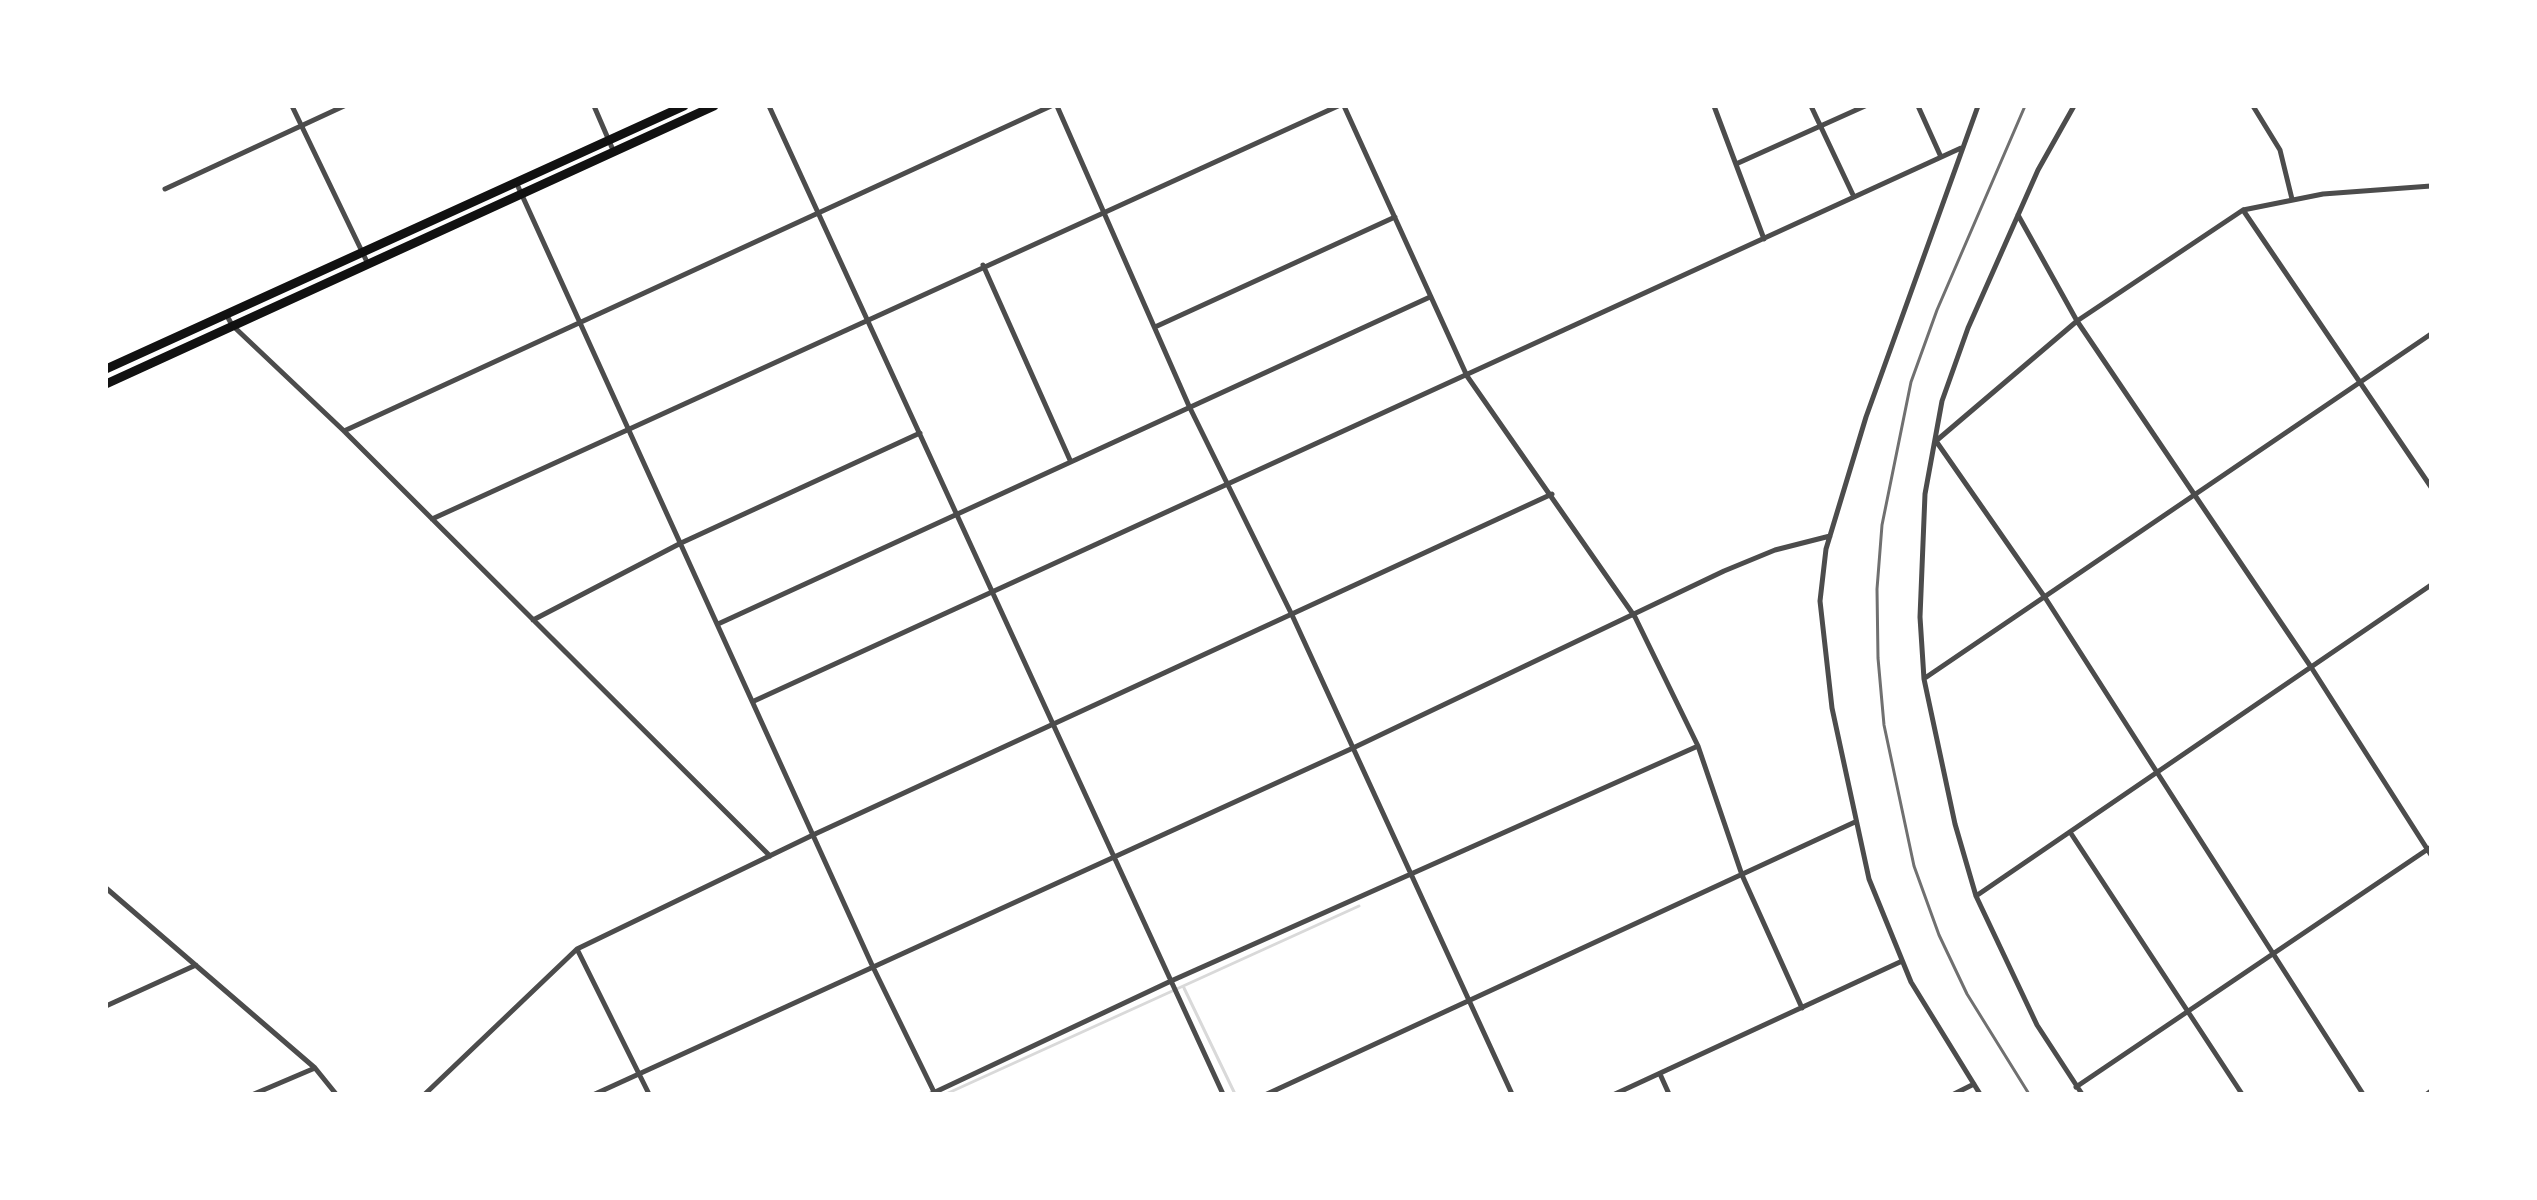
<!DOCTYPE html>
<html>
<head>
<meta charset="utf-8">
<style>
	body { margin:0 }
	#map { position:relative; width:2537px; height:1200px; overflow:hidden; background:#fff; font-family:"Roboto Serif",serif }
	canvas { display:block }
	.frame { position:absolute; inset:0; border:108px solid #fff; pointer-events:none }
</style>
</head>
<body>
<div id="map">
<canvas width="2537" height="1200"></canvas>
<div class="frame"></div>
</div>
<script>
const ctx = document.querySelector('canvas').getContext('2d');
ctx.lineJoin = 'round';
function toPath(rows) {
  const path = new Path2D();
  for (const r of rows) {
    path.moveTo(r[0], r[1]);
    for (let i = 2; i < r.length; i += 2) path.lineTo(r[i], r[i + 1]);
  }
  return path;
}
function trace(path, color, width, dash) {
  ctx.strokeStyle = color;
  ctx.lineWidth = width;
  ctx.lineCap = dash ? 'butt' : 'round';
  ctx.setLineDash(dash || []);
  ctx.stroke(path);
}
const stream = toPath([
	[1184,988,1235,1094],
	[946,1094,1359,906]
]);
const minor = toPath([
	[292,106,368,264],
	[594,106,613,150],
	[769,106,1223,1094],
	[1057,106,1189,406,1292,615,1512,1094],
	[1344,106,1467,376,1635,617,1698,746,1742,875,1802,1008],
	[1714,106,1764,239],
	[1811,106,1854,197],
	[1918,106,1941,157],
	[1978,106,1866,417,1826,549,1820,601,1832,708,1869,879,1911,982,1980,1094],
	[2074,106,2038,170,1968,328,1942,401,1925,494,1920,617,1924,679,1955,824,1976,896,2037,1025,2082,1094],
	[2253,106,2280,150,2292,199],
	[1736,164,1865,106],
	[516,182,872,965,935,1094],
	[165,189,344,106],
	[2243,210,2431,487],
	[2018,215,2077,321,2311,667,2431,855],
	[983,265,1070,460],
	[226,314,232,325,344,431,770,856],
	[1155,327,1395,217],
	[344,431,1051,106],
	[432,519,1338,106],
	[533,620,681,543,920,433],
	[718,624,1430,297],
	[1925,678,2431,334],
	[754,701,1961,148],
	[2070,832,2242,1094],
	[106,888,315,1068],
	[1976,896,2431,585],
	[577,949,649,1094],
	[106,1006,196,965],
	[1660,1074,1669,1094],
	[2076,1087,2431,847],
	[254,1094,315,1068,336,1094],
	[425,1094,577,949,815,834,1552,494],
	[595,1094,1353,748,1724,571,1775,550,1830,536],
	[931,1094,1171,981,1698,746],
	[1267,1094,1855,822],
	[1615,1094,1900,962],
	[1954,1094,1974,1084],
	[2363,1094,2046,599,1936,441,2077,321,2243,210,2323,194,2431,186],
	[2427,1094,2431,1091]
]);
const primary = toPath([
	[106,369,684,106],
	[106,384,714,106]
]);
const rail = toPath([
	[2025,106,1937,310,1911,382,1882,525,1877,589,1878,658,1884,725,1914,866,1939,935,1967,994,2029,1094]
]);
trace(stream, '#d9d9d9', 3);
trace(minor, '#4c4c4c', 5);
trace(primary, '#111', 9);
trace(rail, '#707070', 3);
</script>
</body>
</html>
